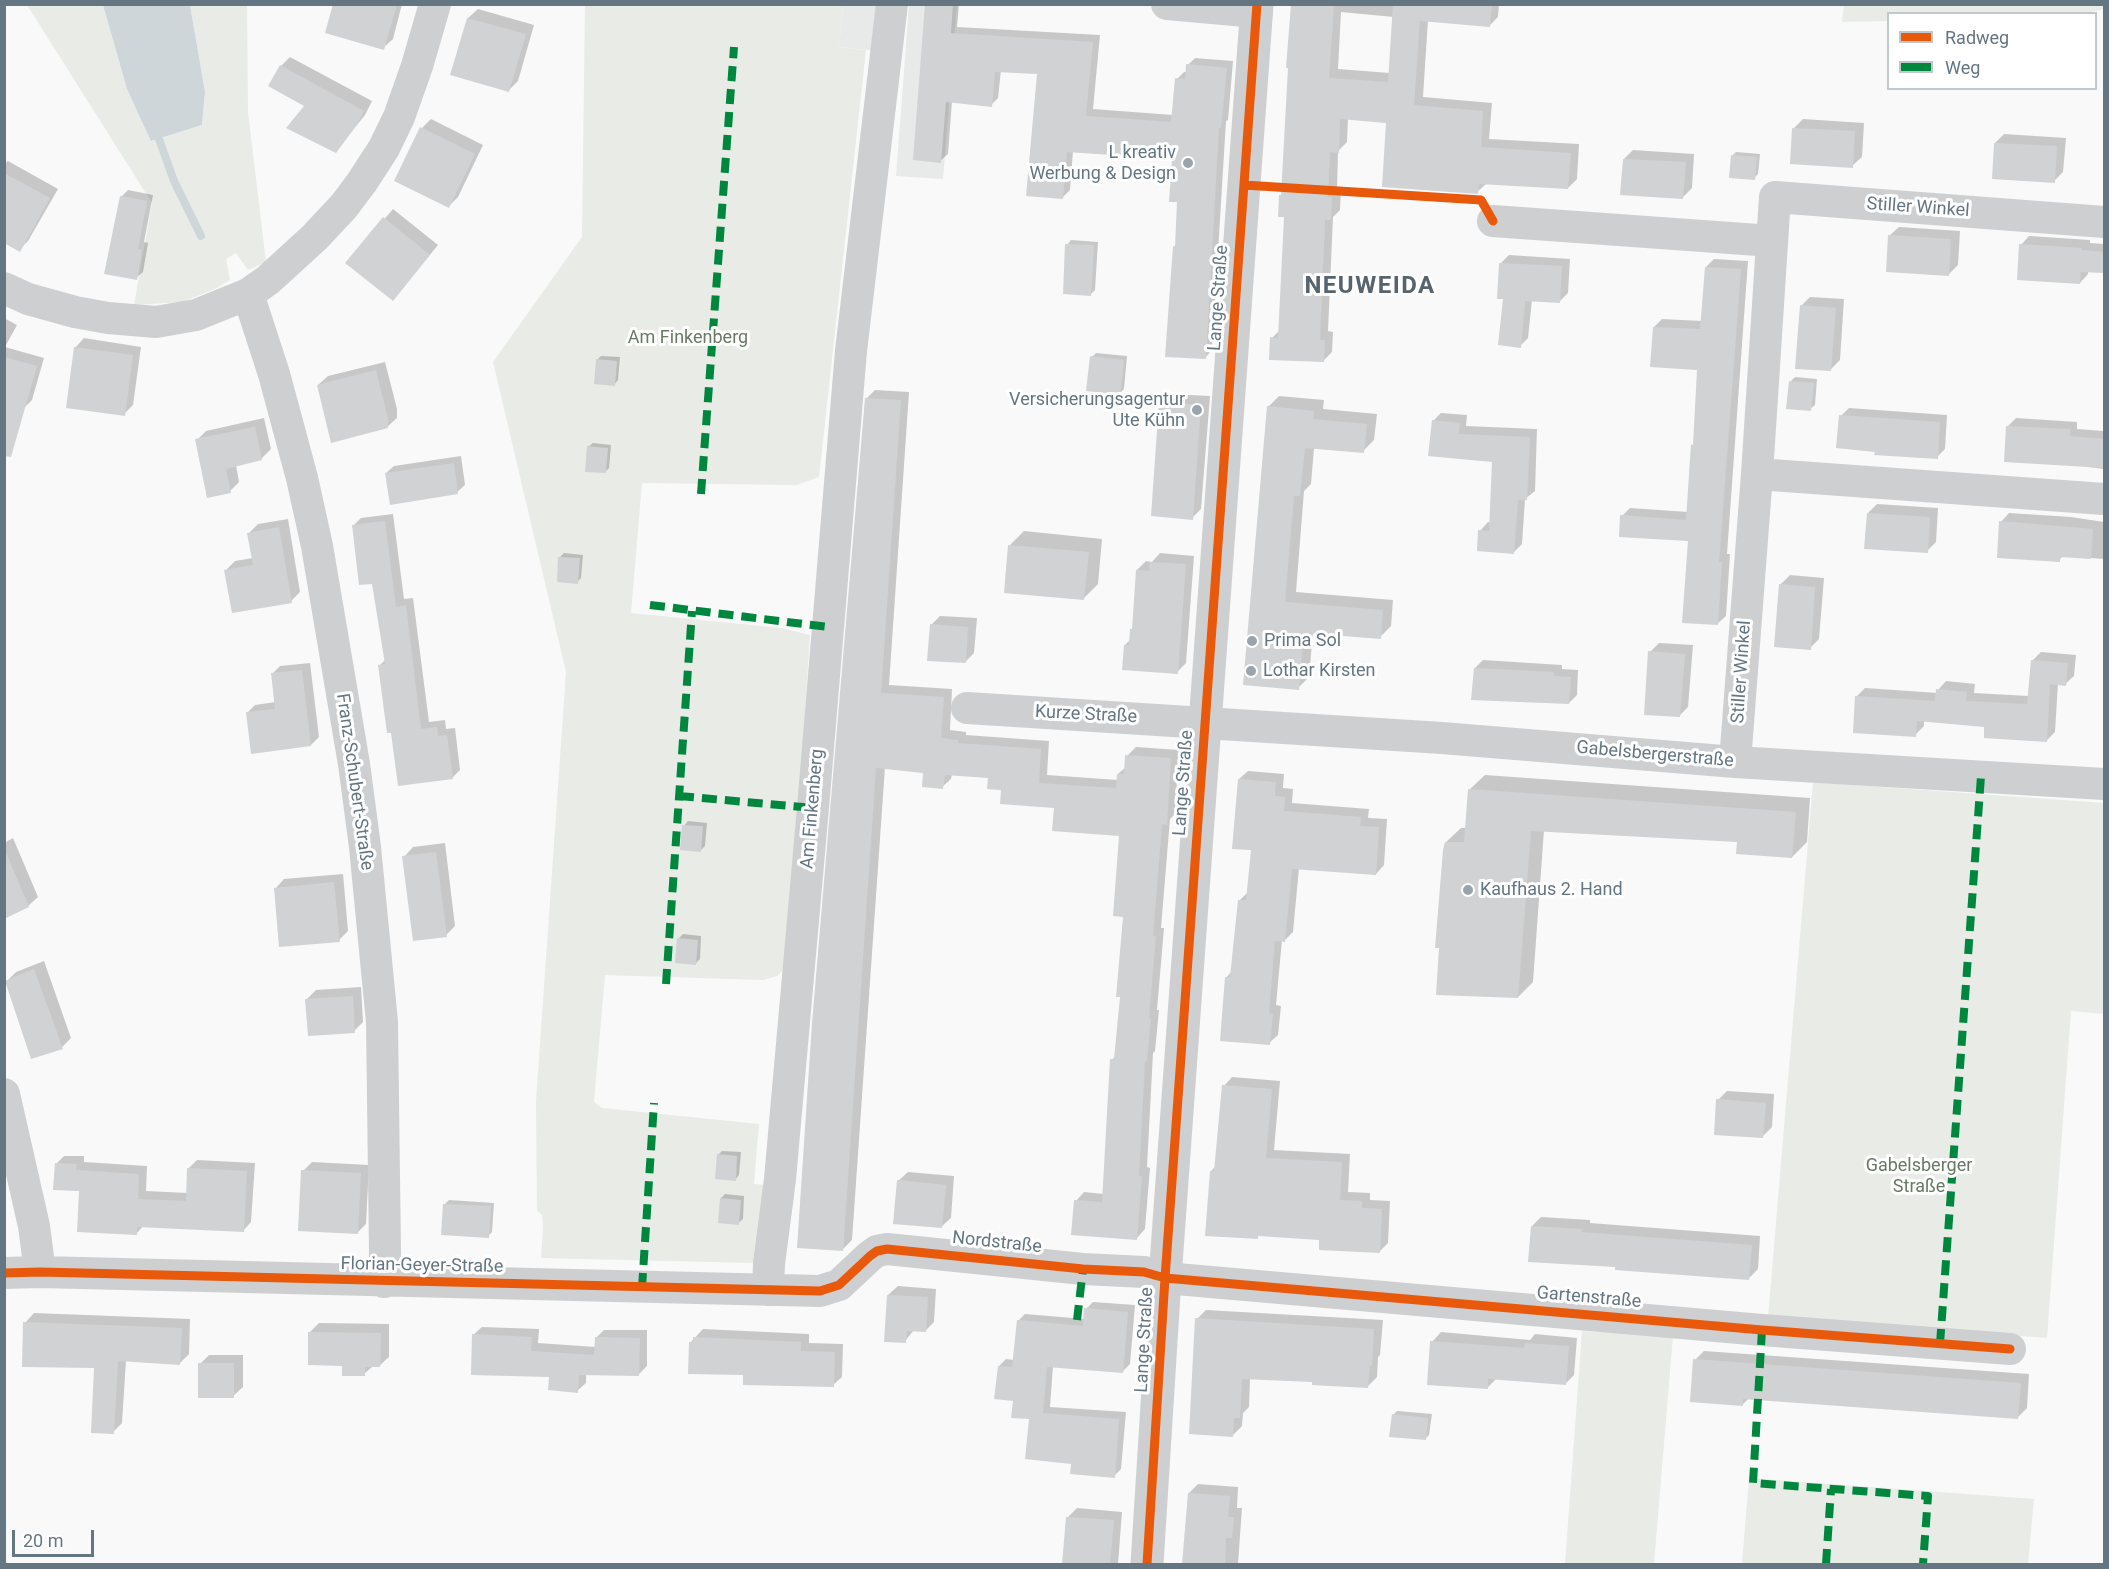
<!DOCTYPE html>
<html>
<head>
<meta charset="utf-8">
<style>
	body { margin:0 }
	#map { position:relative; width:2109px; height:1569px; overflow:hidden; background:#f9f9f9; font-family:Roboto,sans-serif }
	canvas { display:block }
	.frame { position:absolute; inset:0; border:6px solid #657683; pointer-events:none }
	.legend { position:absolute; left:1887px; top:12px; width:210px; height:78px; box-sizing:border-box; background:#fff; border:2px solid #c1c8cd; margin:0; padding:8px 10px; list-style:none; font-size:18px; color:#657683 }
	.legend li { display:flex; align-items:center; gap:12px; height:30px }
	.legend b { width:30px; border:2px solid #c1c8cd }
	.scale { position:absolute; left:12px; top:1530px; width:82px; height:27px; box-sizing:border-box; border:3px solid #657683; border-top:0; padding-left:8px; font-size:18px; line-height:21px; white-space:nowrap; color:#657683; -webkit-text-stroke:4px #fff; paint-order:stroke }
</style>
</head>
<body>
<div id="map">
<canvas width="2109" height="1569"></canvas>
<div class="frame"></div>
<ul class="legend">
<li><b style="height:8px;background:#e8590c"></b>Radweg</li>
<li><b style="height:8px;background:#00873e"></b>Weg</li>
</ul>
<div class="scale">20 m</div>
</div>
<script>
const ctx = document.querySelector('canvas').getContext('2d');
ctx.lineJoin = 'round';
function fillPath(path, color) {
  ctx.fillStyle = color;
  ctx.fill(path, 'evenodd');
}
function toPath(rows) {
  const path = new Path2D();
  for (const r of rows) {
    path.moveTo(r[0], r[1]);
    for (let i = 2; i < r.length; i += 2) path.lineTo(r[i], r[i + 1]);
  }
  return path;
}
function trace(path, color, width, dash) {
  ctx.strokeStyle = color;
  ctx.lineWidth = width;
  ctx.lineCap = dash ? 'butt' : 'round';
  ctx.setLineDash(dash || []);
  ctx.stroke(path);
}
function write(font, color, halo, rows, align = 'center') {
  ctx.font = font + ' Roboto,sans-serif';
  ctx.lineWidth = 6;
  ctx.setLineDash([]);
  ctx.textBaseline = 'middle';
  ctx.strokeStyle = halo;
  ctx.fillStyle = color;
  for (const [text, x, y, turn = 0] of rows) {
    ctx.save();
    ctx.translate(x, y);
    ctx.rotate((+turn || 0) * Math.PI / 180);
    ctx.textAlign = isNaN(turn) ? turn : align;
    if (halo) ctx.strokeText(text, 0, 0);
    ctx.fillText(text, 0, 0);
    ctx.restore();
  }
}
const built = toPath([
	[843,5,883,5,878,51,839,47],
	[909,5,957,5,943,179,896,176]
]);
const green = toPath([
	[27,5,103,5,127,89,152,141,202,125,205,92,190,5,247,5,248,112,266,262,248,270,236,253,226,259,230,280,215,289,182,302,134,305,152,203],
	[585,5,843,5,839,47,866,50,819,477,797,485,642,483,631,613,781,628,810,635,789,965,777,976,763,980,605,975,594,1102,602,1108,759,1124,754,1184,766,1185,755,1263,541,1258,543,1227,542,1215,537,1210,536,1101,566,672,493,362,582,237],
	[1844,5,2104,4,2104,9,2081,14,1888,14,1888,21,1842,22],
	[1813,782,2104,803,2104,1014,2071,1011,2047,1338,1768,1318],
	[1582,1331,1673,1336,1654,1564,1565,1564],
	[1749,1478,2034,1499,2028,1564,1742,1564]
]);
const water = toPath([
	[103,5,190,5,205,92,202,125,151,141,127,89]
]);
const shadow = toPath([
	[335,4,402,4,393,39,383,48],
	[927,4,959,4,957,27,1100,35,1093,109,1173,115,1177,79,1184,72,1187,72,1188,65,1195,58,1233,61,1228,120,1226,121,1212,350,1205,358,1174,247,1177,244,1179,201,1173,158,1073,151,1070,190,1063,197,1038,73,1001,70,998,98,991,105,952,101,948,154,940,161],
	[1292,4,1499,4,1498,17,1489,26,1428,20,1423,97,1492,103,1489,139,1579,144,1577,179,1568,188,1487,183,1477,192,1388,121,1348,118,1347,142,1338,151,1337,189,1341,189,1340,210,1333,217,1328,331,1333,332,1332,352,1323,361,1272,338,1280,330,1286,216,1283,193],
	[1341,12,1394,17,1390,73,1338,69],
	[478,9,534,25,518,81,509,90,452,74,468,18],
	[290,57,372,101,365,115,336,151,281,66],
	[431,119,483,145,458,197,449,206,422,128],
	[1803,119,1864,123,1862,157,1852,166,1794,128],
	[2004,134,2066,138,2063,172,2054,181,1995,143],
	[1633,150,1694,154,1692,188,1683,197,1624,159],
	[1736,152,1760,154,1758,174,1754,178,1732,156],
	[8,161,58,189,28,241,19,250,4,242,4,164],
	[128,190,153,195,144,242,148,243,143,272,136,278,121,197],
	[393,209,438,245,401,290,347,263],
	[1899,227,1960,231,1958,265,1949,274,1889,236],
	[2029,236,2090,240,2090,243,2104,244,2104,272,2088,271,2088,274,2080,283,2021,245],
	[1071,240,1098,242,1095,290,1091,294,1067,245],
	[1509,255,1570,259,1568,293,1560,301,1532,300,1528,338,1520,346,1505,298,1501,263],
	[1714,259,1748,261,1727,554,1730,554,1726,616,1717,624,1689,540,1622,516,1630,508,1688,512,1693,445,1695,443,1699,369,1654,327,1662,319,1702,321,1706,267],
	[1810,297,1844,299,1840,360,1831,369,1801,306],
	[4,318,17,325,5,347,44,358,32,400,24,408,4,398],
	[84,338,141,347,133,405,124,414,75,348],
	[1096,353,1127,356,1124,389,1119,394,1092,357],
	[601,356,620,357,618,380,614,385,597,360],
	[385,362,397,409,397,418,387,427,318,385,328,376],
	[1795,377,1817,379,1815,405,1810,409,1791,381],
	[875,390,909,392,889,685,952,689,950,730,966,732,966,735,1049,741,1047,775,1118,780,1118,774,1126,767,1127,756,1136,747,1179,750,1175,814,1170,819,1161,928,1164,928,1157,1010,1159,1010,1155,1051,1153,1053,1147,1167,1150,1168,1145,1229,1137,1238,1076,1201,1084,1192,1104,1194,1112,1060,1116,1055,1122,996,1125,915,1121,835,1056,807,1003,789,990,777,952,774,951,779,942,787,924,772,885,767,852,1240,843,1249,867,398],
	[1170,394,1210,396,1201,509,1192,518,1161,403],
	[1279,396,1324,400,1323,409,1377,414,1374,440,1363,451,1314,448,1311,484,1304,491,1296,592,1393,600,1391,626,1380,637,1313,632,1309,677,1298,688,1245,684,1268,407],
	[1849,408,1947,415,1945,449,1937,457,1876,451,1841,416],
	[1441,413,1467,415,1466,426,1537,429,1535,491,1525,499,1522,544,1514,552,1480,531,1488,522,1491,523,1494,460,1433,421],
	[264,418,271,449,261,459,236,465,239,482,230,491,197,440,206,431],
	[2016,418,2077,422,2077,429,2104,431,2104,469,2088,467,2088,465,2008,426],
	[593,443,611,445,609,468,605,472,588,447],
	[461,456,465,485,457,492,386,473,394,466],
	[1877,504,1938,508,1936,542,1927,551,1868,513],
	[2009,513,2071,517,2104,522,2104,559,2063,556,2059,560,2001,522],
	[393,514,404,599,413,598,429,722,445,720,446,729,455,728,460,770,452,778,393,731,380,665,385,660,373,582,353,526,361,518],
	[288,519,300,592,291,601,226,570,235,561,253,558,249,533,258,524],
	[1024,531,1102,539,1098,584,1084,598,1010,545],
	[564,553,583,555,581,578,577,582,560,557],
	[1160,553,1194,556,1186,663,1177,672,1125,645,1130,640,1134,628,1137,570,1146,561,1152,562],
	[1790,575,1824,578,1819,639,1810,648,1780,585],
	[940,616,977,618,974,653,965,662,931,625],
	[1659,643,1693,645,1688,707,1679,716,1650,652],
	[2041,652,2076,655,2074,676,2065,684,2058,683,2055,732,2046,741,1986,725,1924,720,1924,726,1915,735,1856,697,1865,688,1938,693,1938,690,1946,681,1975,684,1974,693,2029,696,2032,661],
	[1483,660,1562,665,1562,669,1578,670,1577,695,1569,703,1475,668],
	[310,663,319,737,311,745,247,713,255,705,276,702,272,674,280,666],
	[1248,771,1284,774,1283,788,1293,789,1292,803,1369,809,1368,818,1387,819,1384,865,1376,874,1299,868,1293,932,1285,940,1282,940,1276,1005,1281,1006,1278,1035,1269,1043,1226,978,1232,971,1240,900,1248,892,1252,849,1239,779],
	[1485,775,1810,798,1807,842,1792,857,1738,840,1544,830,1533,982,1518,997,1446,842,1461,828,1467,828,1470,789],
	[688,821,707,823,705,846,701,850,684,826],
	[13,838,38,897,28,906,4,917,4,843],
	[445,843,455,926,446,935,404,857,413,847],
	[343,874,348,931,339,940,275,889,284,879],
	[683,934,701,936,700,959,696,963,679,938],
	[44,961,71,1038,62,1047,7,981,16,972],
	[361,987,363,1022,354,1031,307,999,316,990],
	[1232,1077,1280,1081,1274,1150,1350,1154,1348,1192,1370,1193,1370,1200,1390,1201,1388,1243,1379,1252,1321,1239,1260,1235,1257,1237,1211,1171,1216,1166,1224,1086],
	[1727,1091,1774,1094,1772,1127,1763,1136,1718,1100],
	[722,1151,741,1152,739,1175,735,1180,718,1155],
	[64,1156,84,1156,84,1162,147,1166,146,1191,188,1193,189,1168,197,1160,255,1163,251,1222,243,1231,144,1225,136,1234,80,1190,56,1164],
	[312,1162,369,1165,366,1224,357,1233,303,1171],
	[908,1172,954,1176,951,1218,941,1227,898,1181],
	[725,1194,744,1196,743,1219,738,1223,721,1198],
	[449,1200,494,1203,492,1232,488,1236,445,1204],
	[1541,1217,1590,1220,1590,1223,1760,1236,1758,1269,1749,1278,1617,1266,1532,1226],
	[898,1286,936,1289,934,1322,925,1331,914,1330,905,1341,888,1295],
	[1093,1302,1135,1305,1130,1364,1123,1371,1053,1366,1050,1407,1126,1412,1121,1469,1114,1476,1073,1463,1015,1399,999,1366,1006,1359,1014,1360,1018,1321,1025,1314,1085,1319,1086,1309],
	[1206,1310,1383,1320,1380,1355,1378,1357,1377,1377,1368,1386,1314,1381,1250,1378,1249,1407,1243,1413,1242,1426,1233,1435,1197,1319],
	[34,1313,190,1319,189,1354,180,1363,126,1360,122,1423,113,1432,96,1367,25,1323],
	[319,1323,389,1324,389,1357,379,1366,373,1366,364,1374,344,1364,310,1332],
	[482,1327,539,1329,538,1343,596,1347,596,1338,604,1330,647,1330,647,1366,639,1374,586,1373,586,1383,577,1391,473,1335],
	[703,1329,809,1334,809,1343,843,1344,842,1377,833,1385,745,1374,690,1343],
	[1441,1332,1530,1340,1535,1334,1577,1338,1574,1375,1565,1384,1496,1379,1487,1388,1432,1342],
	[1704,1351,2029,1374,2027,1408,2018,1417,1749,1398,1742,1405,1695,1360],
	[209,1355,243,1355,243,1387,233,1396,200,1364],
	[1397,1411,1432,1414,1429,1435,1425,1439,1393,1415],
	[1198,1484,1238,1487,1237,1508,1242,1508,1238,1564,1184,1564,1189,1493],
	[1077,1508,1122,1512,1118,1564,1064,1564,1068,1517]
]);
const stream = toPath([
	[159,139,174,181,201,236]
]);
const building = toPath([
	[333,4,397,4,384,50,325,33],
	[925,4,953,4,951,33,1093,42,1086,116,1171,122,1175,78,1185,79,1186,64,1227,68,1221,128,1219,128,1206,359,1165,357,1173,246,1175,247,1177,202,1169,202,1172,159,1067,152,1063,199,1026,196,1037,74,995,72,992,107,946,102,941,163,913,160],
	[1291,4,1334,4,1329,78,1388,82,1393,4,1492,4,1490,27,1420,21,1414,105,1483,111,1481,147,1571,153,1568,189,1479,184,1478,194,1382,187,1386,123,1340,119,1339,153,1330,152,1328,197,1332,197,1331,220,1325,220,1320,340,1325,340,1324,362,1269,360,1270,337,1278,338,1284,217,1278,217,1279,195,1281,195,1288,68,1286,68],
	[467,18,526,34,509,92,450,75],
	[280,65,364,111,356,126,336,153,286,128,304,106,268,86],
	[420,127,475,154,449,208,394,181],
	[1792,128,1855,131,1853,168,1790,164],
	[1994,143,2057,146,2055,183,1992,179],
	[1731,155,1757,157,1755,180,1729,178],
	[1623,159,1686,162,1683,199,1620,195],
	[4,173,50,198,20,252,4,243],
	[120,196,147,201,138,249,142,250,137,280,104,274],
	[383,217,430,255,393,301,345,263],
	[1888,235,1951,239,1949,276,1886,272],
	[1065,244,1094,245,1091,296,1063,294],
	[2019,244,2082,248,2082,250,2104,252,2104,273,2081,272,2080,284,2017,280],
	[1499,263,1562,266,1560,303,1525,301,1521,348,1498,345,1503,299,1497,299],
	[1705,267,1741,269,1719,562,1722,562,1718,625,1682,623,1688,541,1619,537,1620,515,1686,520,1691,444,1693,445,1697,370,1650,367,1653,327,1700,329],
	[1800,305,1836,308,1831,371,1795,369],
	[74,347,133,355,125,416,66,408],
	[1090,356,1124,360,1120,395,1086,391],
	[4,357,37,366,11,457,4,456],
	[596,359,617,361,615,386,594,384],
	[376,370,388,419,388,428,331,443,317,385],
	[1789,381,1814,383,1811,411,1786,409],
	[865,398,901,400,881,693,944,697,941,738,958,740,958,743,1041,749,1039,783,1116,788,1117,774,1124,774,1125,755,1171,758,1167,825,1162,824,1153,936,1156,936,1149,1018,1151,1018,1147,1061,1145,1061,1139,1176,1142,1176,1137,1240,1071,1235,1074,1200,1102,1202,1110,1059,1114,1059,1120,997,1116,997,1123,917,1113,916,1119,836,1052,831,1054,808,1000,804,1001,790,987,789,988,778,945,775,943,789,922,787,923,773,876,768,843,1251,797,1248,812,1023],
	[1159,402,1201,405,1193,520,1151,516],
	[1267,406,1314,411,1313,419,1367,424,1364,453,1305,448,1300,496,1294,496,1285,602,1383,610,1381,639,1304,633,1299,690,1243,685],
	[1839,415,1940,422,1938,459,1874,455,1875,452,1836,448],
	[1432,420,1460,423,1459,434,1530,437,1527,500,1518,500,1514,554,1477,551,1478,530,1489,531,1492,462,1428,456],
	[2006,426,2070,429,2070,436,2104,439,2104,468,2004,462],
	[255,427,262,460,226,469,231,493,207,498,195,439],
	[587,446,608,448,606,473,585,472],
	[454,463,458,494,390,505,385,473],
	[1867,513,1930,517,1928,553,1864,549],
	[385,521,396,607,406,605,421,729,437,727,438,736,447,735,453,779,398,786,391,733,387,733,378,665,385,664,372,584,359,585,352,525],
	[1999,521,2093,529,2091,559,2060,557,2060,562,1997,558],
	[279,527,292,603,232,613,224,570,253,565,247,533],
	[1008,545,1089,552,1084,600,1004,593],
	[558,557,580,558,578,584,557,582],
	[1150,562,1186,564,1178,674,1122,670,1124,645,1129,645,1130,629,1132,629,1136,570,1149,571],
	[1779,584,1815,587,1811,650,1774,647],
	[930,624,968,627,966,663,927,661],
	[1648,651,1685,654,1680,717,1644,715],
	[2031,660,2068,663,2066,686,2050,684,2047,742,1984,738,1984,727,1917,721,1916,737,1853,733,1855,696,1935,701,1936,689,1967,692,1966,701,2027,704],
	[1474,668,1554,672,1554,676,1571,677,1569,704,1471,700],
	[302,670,311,746,251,754,246,712,275,709,271,673],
	[1238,779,1276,782,1275,796,1285,797,1284,811,1361,817,1360,826,1379,827,1376,875,1292,869,1285,942,1275,941,1269,1013,1273,1014,1270,1045,1220,1041,1225,977,1230,977,1238,900,1246,900,1251,850,1232,849],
	[1468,789,1796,812,1792,858,1736,854,1737,842,1531,831,1518,998,1436,995,1439,948,1435,948,1443,850,1445,842,1464,842],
	[682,825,703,826,701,852,680,850],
	[4,848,29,907,4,919],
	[436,852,447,937,413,941,402,856],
	[334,882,340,942,279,947,274,888],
	[677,938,698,940,696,965,675,963],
	[34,969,63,1049,31,1059,5,981],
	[353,996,355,1033,308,1036,305,999],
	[1222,1085,1272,1089,1266,1158,1342,1162,1340,1200,1362,1201,1362,1208,1382,1209,1380,1253,1319,1250,1319,1240,1258,1236,1258,1239,1205,1236,1210,1171,1214,1171],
	[1716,1099,1766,1103,1763,1138,1714,1135],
	[717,1154,737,1156,736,1181,715,1179],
	[55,1163,77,1164,76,1170,139,1174,138,1199,186,1201,187,1168,247,1171,244,1232,137,1227,137,1235,77,1232,79,1191,53,1190],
	[301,1170,361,1173,358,1234,298,1231],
	[897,1180,946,1185,942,1228,893,1224],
	[720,1198,741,1200,739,1225,718,1223],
	[443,1204,491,1206,489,1238,441,1235],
	[1531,1226,1582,1229,1581,1232,1752,1245,1749,1280,1615,1270,1615,1267,1528,1262],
	[887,1295,928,1297,926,1332,907,1331,906,1343,884,1342],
	[1084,1308,1128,1312,1123,1373,1047,1367,1043,1413,1119,1419,1115,1478,1070,1474,1071,1464,1025,1459,1029,1419,1011,1418,1013,1401,994,1399,998,1366,1012,1367,1017,1320,1083,1326],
	[1195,1318,1374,1329,1372,1366,1370,1365,1368,1388,1312,1385,1312,1382,1242,1379,1240,1418,1234,1418,1233,1437,1189,1434],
	[23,1322,182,1328,180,1365,118,1361,114,1434,91,1433,94,1368,22,1367],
	[308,1332,381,1333,380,1367,365,1367,365,1376,342,1376,342,1366,308,1365],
	[472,1334,532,1337,531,1351,594,1355,595,1337,640,1338,639,1376,579,1375,578,1393,548,1390,549,1377,471,1375],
	[693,1337,801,1342,801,1351,835,1352,834,1387,743,1385,743,1375,688,1374,689,1342,693,1342],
	[1430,1341,1524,1348,1525,1343,1569,1346,1566,1385,1488,1379,1488,1389,1427,1385],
	[1693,1359,2021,1383,2018,1419,1743,1399,1743,1406,1690,1402],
	[198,1363,234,1363,234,1398,198,1398],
	[1392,1414,1428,1418,1426,1440,1389,1437],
	[1188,1493,1230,1496,1228,1517,1234,1517,1232,1538,1226,1538,1225,1564,1182,1564],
	[1066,1517,1114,1520,1110,1564,1062,1564]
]);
const minor = toPath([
	[1167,4,1257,12],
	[1493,221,1772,241],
	[4,288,28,299,75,312,108,318,156,322,196,315,248,294,268,280,315,237,344,206,362,182,384,148,399,117,417,66,435,4],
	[248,294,274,374,302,478,317,546,354,764,365,847,382,1022,385,1252,384,1282],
	[1757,474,2104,499],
	[967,708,1442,738,1735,762,2104,784],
	[1735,762,1757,474,1775,197,2104,222],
	[4,1094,34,1226,40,1272],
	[4,1273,40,1272,820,1291,839,1285,870,1256,877,1251,887,1249,1083,1269,1144,1272,1165,1278,1762,1330,2010,1349],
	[768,1290,769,1264,780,1179,813,808,851,351,892,4]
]);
const tertiary = toPath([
	[1147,1564,1165,1278,1257,4]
]);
const quiet = toPath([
	[701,494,734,47],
	[650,605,828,627],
	[679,796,813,808],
	[666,984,692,611],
	[642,1288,654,1103],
	[1077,1320,1083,1269],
	[1762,1330,1753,1483,1928,1496,1923,1564],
	[1940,1344,1981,776],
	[1826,1564,1831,1489]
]);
const cycleway = toPath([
	[1244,185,1481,200,1493,221],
	[4,1273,40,1272,820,1291,839,1285,870,1256,877,1251,887,1249,1083,1269,1144,1272,1165,1278,1762,1330,2010,1349],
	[1147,1564,1165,1278,1257,4]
]);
const markers = [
	[1188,163,6,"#99a4ac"],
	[1197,410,6,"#99a4ac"],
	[1252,641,6,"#99a4ac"],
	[1251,671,6,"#99a4ac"],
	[1468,890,6,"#99a4ac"]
];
const poiNames = [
	["L kreativ",1176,153,"right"],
	["Werbung & Design",1176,174,"right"],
	["Versicherungsagentur",1185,400,"right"],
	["Ute Kühn",1185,421,"right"],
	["Prima Sol",1264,641],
	["Lothar Kirsten",1263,671],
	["Kaufhaus 2. Hand",1480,890]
];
const streetNames = [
	["Stiller Winkel",1918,208,4],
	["Lange Straße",1219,298,-86],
	["Stiller Winkel",1742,672,-86],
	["Kurze Straße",1086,715,3],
	["Gabelsbergerstraße",1655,755,5],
	["Franz-Schubert-Straße",354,782,82],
	["Lange Straße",1184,783,-86],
	["Am Finkenberg",813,809,-85],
	["Nordstraße",997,1243,6],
	["Florian-Geyer-Straße",422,1266,1],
	["Gartenstraße",1589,1298,5],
	["Lange Straße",1145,1340,-87]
];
const parkNames = [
	["Am Finkenberg",688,338],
	["Gabelsberger",1919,1166],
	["Straße",1919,1187]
];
const districtNames = [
	["NEUWEIDA",1370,287]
];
fillPath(built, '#e8e9e9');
fillPath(green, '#e8ebe6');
fillPath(water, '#ced6d9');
fillPath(shadow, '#0003');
trace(stream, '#ced6d9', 8);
fillPath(building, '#d0d2d3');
trace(minor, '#cecfd0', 32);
trace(tertiary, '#cecfd0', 33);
trace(quiet, '#00873e', 8, [15, 8]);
trace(cycleway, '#e8590c', 9);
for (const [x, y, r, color] of markers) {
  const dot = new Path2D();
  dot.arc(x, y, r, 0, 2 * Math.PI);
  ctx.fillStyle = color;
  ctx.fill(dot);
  trace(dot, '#fff', 2);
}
write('18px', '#657683', '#fff', poiNames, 'left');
write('18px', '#657683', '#fff', streetNames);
write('18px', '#687a64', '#fff', parkNames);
ctx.letterSpacing = '1.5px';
write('bold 24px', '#57646e', '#fff', districtNames);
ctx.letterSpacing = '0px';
</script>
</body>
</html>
